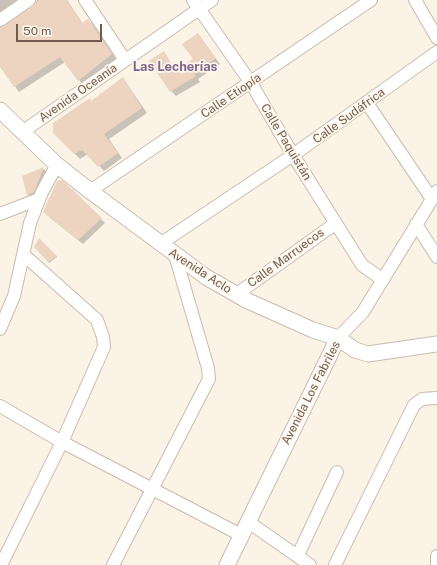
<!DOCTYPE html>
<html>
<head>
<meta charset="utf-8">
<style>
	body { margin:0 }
	#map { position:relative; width:437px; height:565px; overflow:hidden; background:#faf3e6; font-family:"Public Sans",sans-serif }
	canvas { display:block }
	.scale { position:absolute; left:16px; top:24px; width:86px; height:18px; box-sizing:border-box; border:2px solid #705b4e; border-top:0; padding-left:5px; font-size:12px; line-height:14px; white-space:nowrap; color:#705b4e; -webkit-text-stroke:3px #fdf7ec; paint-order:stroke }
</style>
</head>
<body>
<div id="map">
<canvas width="437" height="565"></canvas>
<div class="scale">50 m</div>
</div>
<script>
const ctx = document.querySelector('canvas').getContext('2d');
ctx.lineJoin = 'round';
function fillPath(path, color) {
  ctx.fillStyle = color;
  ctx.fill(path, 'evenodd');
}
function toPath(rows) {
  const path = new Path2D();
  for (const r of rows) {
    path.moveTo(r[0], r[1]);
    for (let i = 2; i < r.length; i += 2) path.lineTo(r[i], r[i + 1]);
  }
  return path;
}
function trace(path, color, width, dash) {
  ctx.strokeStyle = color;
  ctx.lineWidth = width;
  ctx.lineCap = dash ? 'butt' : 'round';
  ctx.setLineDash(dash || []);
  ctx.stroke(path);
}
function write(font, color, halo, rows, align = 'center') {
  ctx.font = font + ' "Public Sans",sans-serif';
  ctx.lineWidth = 3.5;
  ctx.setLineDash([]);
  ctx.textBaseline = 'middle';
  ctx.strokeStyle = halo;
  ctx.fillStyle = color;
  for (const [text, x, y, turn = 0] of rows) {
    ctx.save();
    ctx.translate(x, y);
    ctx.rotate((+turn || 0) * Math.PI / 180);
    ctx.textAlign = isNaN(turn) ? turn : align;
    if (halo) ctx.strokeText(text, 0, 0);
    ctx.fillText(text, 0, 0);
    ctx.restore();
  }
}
const shadow = toPath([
	[0,0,28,0,0,20],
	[37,0,67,0,83,24,88,20,93,25,116,59,83,85,65,62,19,92,0,65,0,28,34,7],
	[197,34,220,64,198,79,200,82,176,96,171,91,164,52,176,71,195,59],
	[123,78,147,113,109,139,122,158,104,171,88,154,80,159,54,132],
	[44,169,49,174,33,200,27,194,23,177],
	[72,189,105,223,83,244,49,217],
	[35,247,56,256,57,257,49,263]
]);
const building = toPath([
	[39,0,66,0,82,23,88,19,112,54,78,81,60,57,14,87,0,67,0,27,33,6],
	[198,33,216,58,194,73,196,76,170,92,149,61,164,51,175,71,193,59,182,44],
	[123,77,142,108,104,134,118,153,98,167,82,150,74,154,53,133,53,123,90,98,91,101],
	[44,167,34,192,27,195,22,176],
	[62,180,102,218,78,240,43,212,57,181],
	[39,238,57,256,48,262,34,247]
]);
const minor = toPath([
	[85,0,125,60],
	[193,0,251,83,293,155,362,265,383,280],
	[415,0,437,38],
	[0,20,29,0],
	[367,103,432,199],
	[22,132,212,0],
	[90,191,371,0],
	[0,214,39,199],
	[416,224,437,257],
	[160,244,293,155,437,52],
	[237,294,336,223],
	[0,329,14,296,30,223,42,192,57,165],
	[338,338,363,312,437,191],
	[0,406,62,442,241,535],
	[247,521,310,565],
	[298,555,337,472],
	[1,565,62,442,104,347,103,337,97,320,24,255],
	[113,565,209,379,208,368,175,255],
	[335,565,414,405,422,399,437,398],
	[437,565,437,556]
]);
const tertiary = toPath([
	[0,110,57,165,90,191,206,277,248,301,313,330,338,338,355,350,368,354,437,344],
	[227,565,338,338]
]);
const streetNames = [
	["Avenida Oceanía",78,93,-35],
	["Calle Etiopía",231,96,-34],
	["Calle Sudáfrica",349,116,-36],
	["Calle Paquistán",286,142,59],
	["Calle Marruecos",286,258,-36],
	["Avenida Aclo",200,271,33],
	["Avenida Los Fabriles",311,393,-63]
];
const neighbourhoodNames = [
	["Las Lecherías",175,67]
];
fillPath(shadow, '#0003');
fillPath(building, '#ecd4c1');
trace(minor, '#cabbad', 14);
trace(tertiary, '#cabbad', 17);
trace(minor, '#fff', 12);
trace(tertiary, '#fff', 15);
write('12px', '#705b4e', '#fdf7ec', streetNames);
write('bold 13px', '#81668c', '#fdf7ec', neighbourhoodNames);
</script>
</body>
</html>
